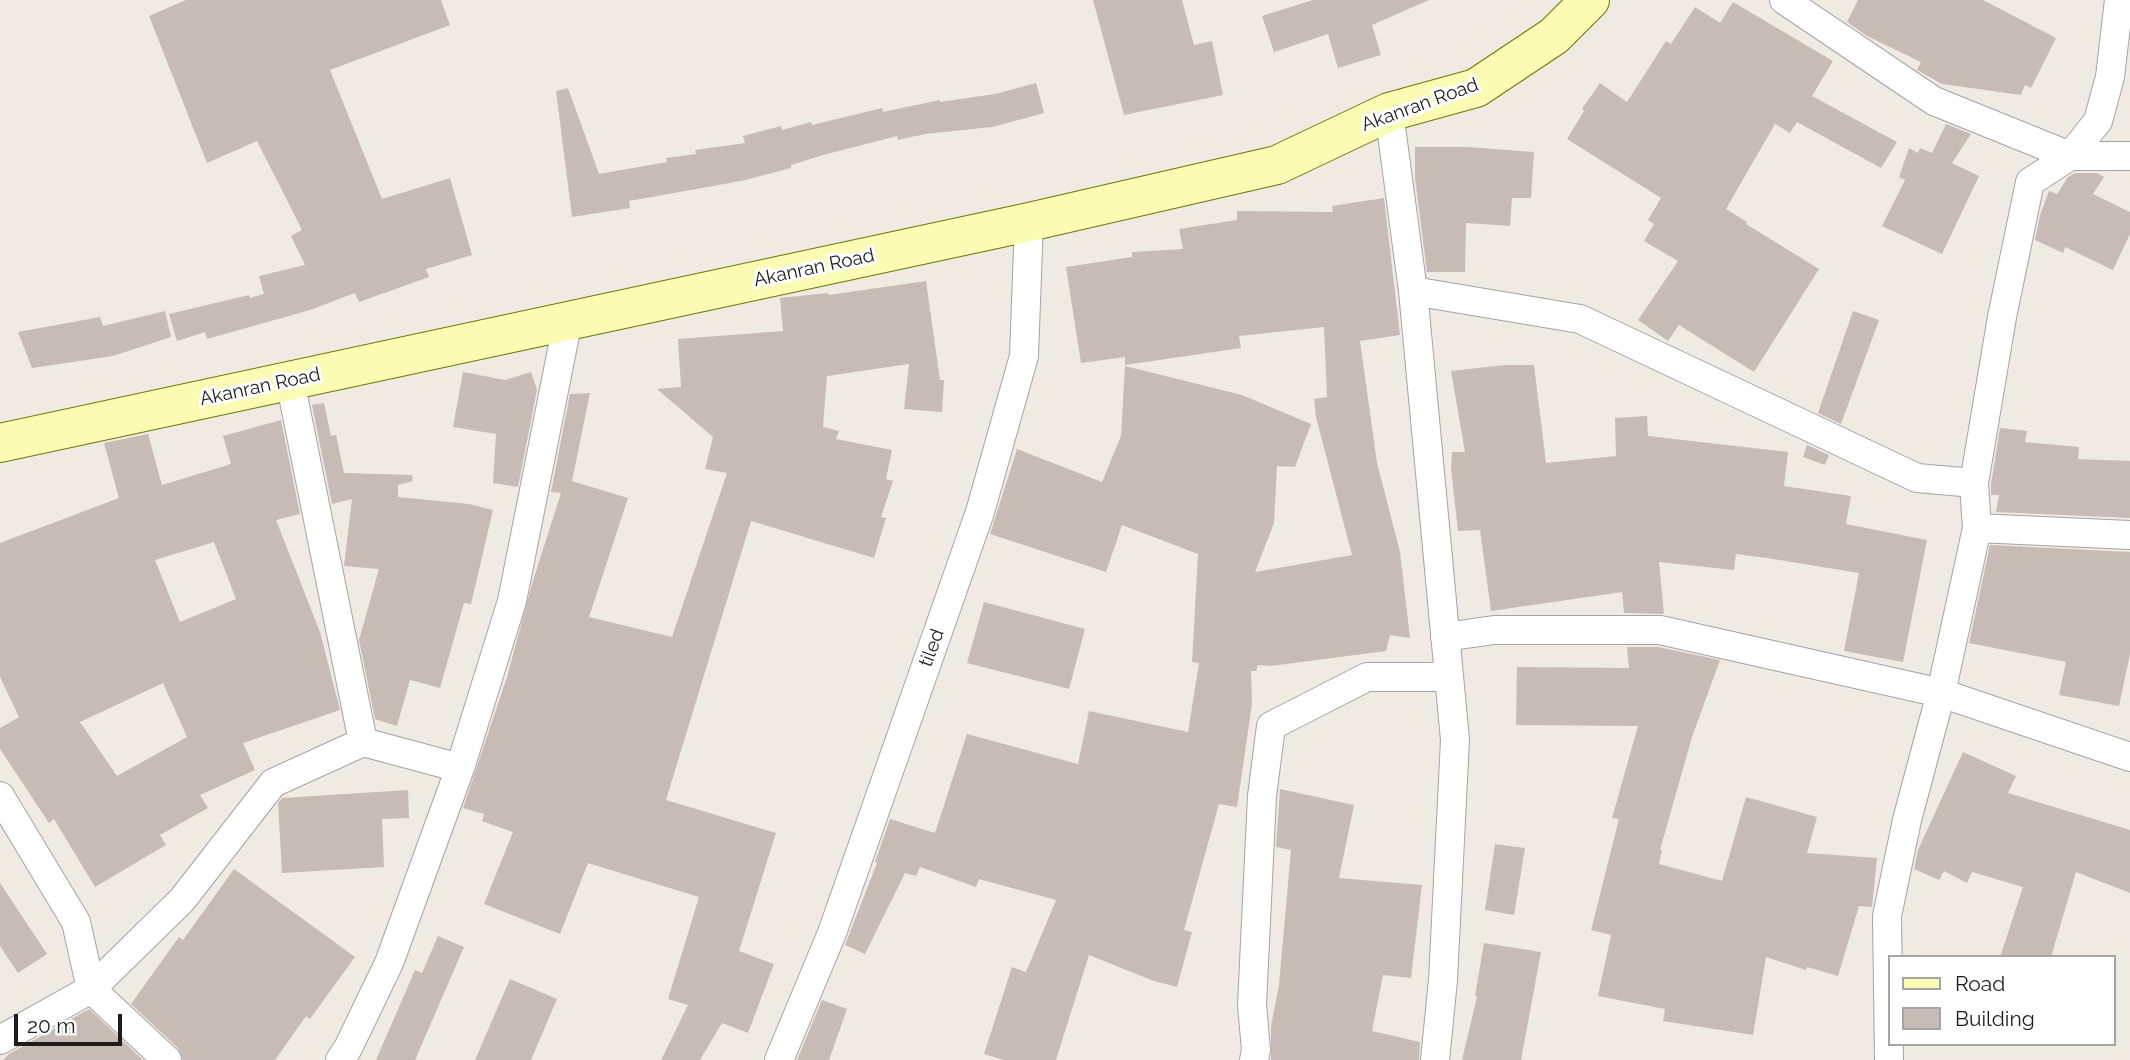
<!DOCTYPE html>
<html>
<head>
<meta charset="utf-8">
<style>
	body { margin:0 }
	#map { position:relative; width:2130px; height:1060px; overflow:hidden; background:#efeae2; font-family:Raleway,sans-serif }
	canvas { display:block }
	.legend { position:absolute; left:1888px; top:955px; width:228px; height:91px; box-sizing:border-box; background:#fff; border:2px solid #a5a5a5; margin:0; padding:9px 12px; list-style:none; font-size:21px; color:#1d1d1d }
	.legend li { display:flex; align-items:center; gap:14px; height:35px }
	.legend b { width:35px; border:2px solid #a5a5a5 }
	.scale { position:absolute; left:14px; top:1014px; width:108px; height:32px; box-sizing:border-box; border:4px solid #1d1d1d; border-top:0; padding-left:9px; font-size:21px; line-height:24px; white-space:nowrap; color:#1d1d1d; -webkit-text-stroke:5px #fff; paint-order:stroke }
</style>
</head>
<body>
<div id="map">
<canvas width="2130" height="1060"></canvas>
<ul class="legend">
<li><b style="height:9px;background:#fafcb3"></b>Road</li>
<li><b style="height:19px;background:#c7bcb5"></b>Building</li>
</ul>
<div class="scale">20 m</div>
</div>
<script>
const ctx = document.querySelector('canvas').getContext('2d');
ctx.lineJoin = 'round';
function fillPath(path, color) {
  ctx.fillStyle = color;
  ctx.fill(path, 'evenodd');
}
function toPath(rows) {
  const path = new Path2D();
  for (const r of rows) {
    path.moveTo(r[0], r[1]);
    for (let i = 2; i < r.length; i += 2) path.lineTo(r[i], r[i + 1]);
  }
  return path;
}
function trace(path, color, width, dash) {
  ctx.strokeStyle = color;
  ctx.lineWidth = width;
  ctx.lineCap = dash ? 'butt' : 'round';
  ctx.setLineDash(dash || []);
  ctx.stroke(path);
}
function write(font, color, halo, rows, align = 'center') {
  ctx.font = font + ' Raleway,sans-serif';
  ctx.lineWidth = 6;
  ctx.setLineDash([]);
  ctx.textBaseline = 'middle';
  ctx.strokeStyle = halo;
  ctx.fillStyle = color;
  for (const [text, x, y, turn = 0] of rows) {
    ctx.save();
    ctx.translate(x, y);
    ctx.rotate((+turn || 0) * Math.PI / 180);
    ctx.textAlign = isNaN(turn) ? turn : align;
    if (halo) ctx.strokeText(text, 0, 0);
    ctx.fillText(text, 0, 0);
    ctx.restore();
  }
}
const building = toPath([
	[186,0,441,0,450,25,330,70,382,199,450,178,472,255,426,269,429,277,359,302,355,293,310,310,207,339,205,332,177,341,169,314,249,295,250,298,264,294,259,276,305,265,291,236,302,230,257,141,207,163,149,16],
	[1093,0,1182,0,1194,45,1212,41,1223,95,1124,115],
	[1313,0,1429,0,1372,25,1381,55,1338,68,1328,34,1274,52,1262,16],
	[1858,0,1983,0,2056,38,2031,88,2025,85,2021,95,1942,84,1917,70,1921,62,1867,36,1847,22],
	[1733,2,1833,61,1812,96,1897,142,1881,168,1797,122,1790,133,1775,124,1726,209,1747,222,1746,224,1819,269,1754,372,1679,325,1668,341,1638,320,1678,261,1644,241,1654,224,1648,220,1661,198,1567,139,1584,111,1582,109,1600,83,1627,102,1666,41,1671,44,1695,7,1720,23],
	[1036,83,1044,113,992,127,925,134,898,140,897,136,823,155,791,165,791,168,741,181,629,201,630,208,572,217,556,91,568,88,599,174,667,162,666,158,696,154,695,150,745,143,743,136,781,126,782,130,811,122,812,125,882,108,883,112,940,100,940,102,995,94],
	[1946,124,1971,134,1952,163,1979,176,1942,254,1882,226,1905,180,1899,177,1909,148,1918,153,1920,148,1932,153],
	[1415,147,1467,147,1534,152,1531,198,1512,198,1510,226,1466,223,1465,272,1427,272,1415,178],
	[2075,173,2097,173,2104,177,2093,194,2130,212,2130,234,2113,270,2065,247,2063,253,2035,240,2040,215,2049,191,2057,194,2068,177],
	[1384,198,1400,335,1360,341,1377,463,1400,552,1410,638,1390,635,1386,651,1271,666,1258,665,1256,671,1251,671,1252,704,1237,807,1219,804,1184,930,1192,932,1177,987,1151,980,1089,955,1056,1060,1004,1060,984,1054,1012,967,1026,972,1056,900,979,879,976,887,920,867,916,876,905,873,865,954,845,945,877,863,875,862,890,819,935,833,967,734,1078,764,1089,711,1188,732,1199,663,1192,662,1198,554,1122,525,1106,572,990,534,1017,449,1102,482,1121,436,1125,366,1242,395,1311,424,1295,467,1277,466,1274,523,1255,572,1352,555,1316,417,1314,399,1327,397,1324,327,1239,336,1241,348,1125,365,1125,357,1081,363,1066,267,1132,257,1132,252,1183,249,1179,229,1237,220,1237,211,1333,212,1332,206],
	[926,281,940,380,944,380,942,412,904,409,909,364,827,376,823,427,839,431,836,439,892,450,886,479,893,481,881,517,886,518,874,558,751,521,666,800,776,833,739,951,774,964,748,1033,722,1023,700,1060,661,1060,688,1005,668,999,699,897,588,863,560,934,484,904,513,832,482,821,484,814,463,808,507,677,532,584,561,493,551,492,570,394,590,393,572,481,628,498,589,617,672,637,727,473,705,469,713,437,657,389,681,387,678,339,783,331,780,298,828,293,829,295],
	[165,311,171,337,113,356,32,368,18,332,100,317,103,326],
	[1853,311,1879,320,1841,424,1818,413],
	[1505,365,1534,365,1546,463,1616,456,1615,418,1647,416,1648,436,1788,452,1784,486,1851,496,1846,524,1927,540,1903,662,1844,651,1859,573,1767,558,1736,554,1734,570,1659,562,1664,614,1624,613,1622,592,1491,611,1480,530,1458,531,1451,468,1452,452,1465,452,1451,371],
	[463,372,505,380,531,372,537,390,518,487,493,483,496,434,453,427],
	[324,403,331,436,336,435,344,473,412,475,413,481,398,485,398,497,469,504,493,510,471,604,464,603,440,688,410,680,397,726,375,719,359,640,379,569,344,566,352,499,332,504,312,405],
	[281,420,300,514,276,520,320,632,340,710,243,743,255,770,200,795,208,808,160,835,166,845,95,887,54,819,49,823,0,749,0,728,19,717,0,677,0,543,119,498,104,443,148,434,162,485,231,464,223,436],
	[214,542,236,599,180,622,155,560],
	[163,683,187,737,117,776,80,722],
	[2000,428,2027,431,2025,442,2079,447,2078,459,2130,461,2130,518,1996,512,1999,495,1991,495,1991,484],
	[1807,445,1829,455,1825,465,1803,457],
	[1990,545,2130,552,2130,654,2119,706,2059,695,2066,662,1969,643],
	[984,602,1085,629,1069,689,967,663],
	[1627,647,1658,647,1720,660,1692,737,1660,850,1662,850,1659,864,1722,881,1746,797,1817,817,1807,853,1877,858,1872,907,1859,906,1838,976,1807,967,1806,970,1766,957,1753,1035,1663,1021,1665,1009,1598,996,1611,935,1591,930,1619,819,1612,818,1638,726,1516,725,1517,667,1629,668],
	[1963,752,2016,776,2008,793,2130,830,2130,893,2076,872,2051,957,2000,957,2023,887,1972,872,1967,883,1944,871,1939,880,1914,869,1918,850],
	[1280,789,1354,805,1339,878,1422,885,1411,978,1383,975,1372,1031,1420,1042,1419,1060,1271,1060,1271,1026,1279,985,1291,850,1276,847],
	[408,790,409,818,382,819,384,867,282,873,278,803,282,798],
	[1495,844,1525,848,1514,915,1485,910],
	[234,869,355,957,310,1019,306,1016,275,1060,183,1060,178,1048,131,1004,179,937,183,940],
	[0,883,47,954,18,973,0,946],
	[438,936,464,947,415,1060,376,1060,415,970,422,973],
	[1484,943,1541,952,1521,1060,1462,1060,1477,997,1475,996],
	[510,979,557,999,531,1060,475,1060],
	[822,1000,847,1009,829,1060,797,1060],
	[89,1009,143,1060,3,1060,9,1054]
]);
const minor = toPath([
	[1784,0,1934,101,2070,156,2130,156],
	[1389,112,1413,291,1455,740,1443,980,1435,1060],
	[1413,291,1580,319,1917,478,1974,483],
	[290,381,363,742],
	[1977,528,2130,535],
	[1445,637,1494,630,1660,630,1941,693,2130,757],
	[0,796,76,922,91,989,167,1060],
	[0,1040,91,989,182,900,273,783,363,742,460,768],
	[340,1060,348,1048,389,963,460,768,512,601,568,320],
	[779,1060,832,933,980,512,1024,356,1029,222],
	[1254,1060,1256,1050,1252,1005,1262,796,1271,726,1367,677,1449,677],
	[1889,1060,1887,916,1907,820,1941,693,1977,528,1974,483,2002,317,2030,182,2070,156,2098,121,2110,77,2119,0]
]);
const secondary = toPath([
	[0,443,1029,222,1277,165,1389,112,1476,88,1554,36,1590,0]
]);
const streetNames = [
	["Akanran Road",1420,105,-20],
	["Akanran Road",814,268,-12],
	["Akanran Road",260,387,-12],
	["tiled",932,648,-70]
];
fillPath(building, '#c7bcb5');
trace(minor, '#a4a4a4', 30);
trace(secondary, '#6e7800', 40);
trace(minor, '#fff', 28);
trace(secondary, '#fafcb3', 38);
write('19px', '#1d1d1d', '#fff', streetNames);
</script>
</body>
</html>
